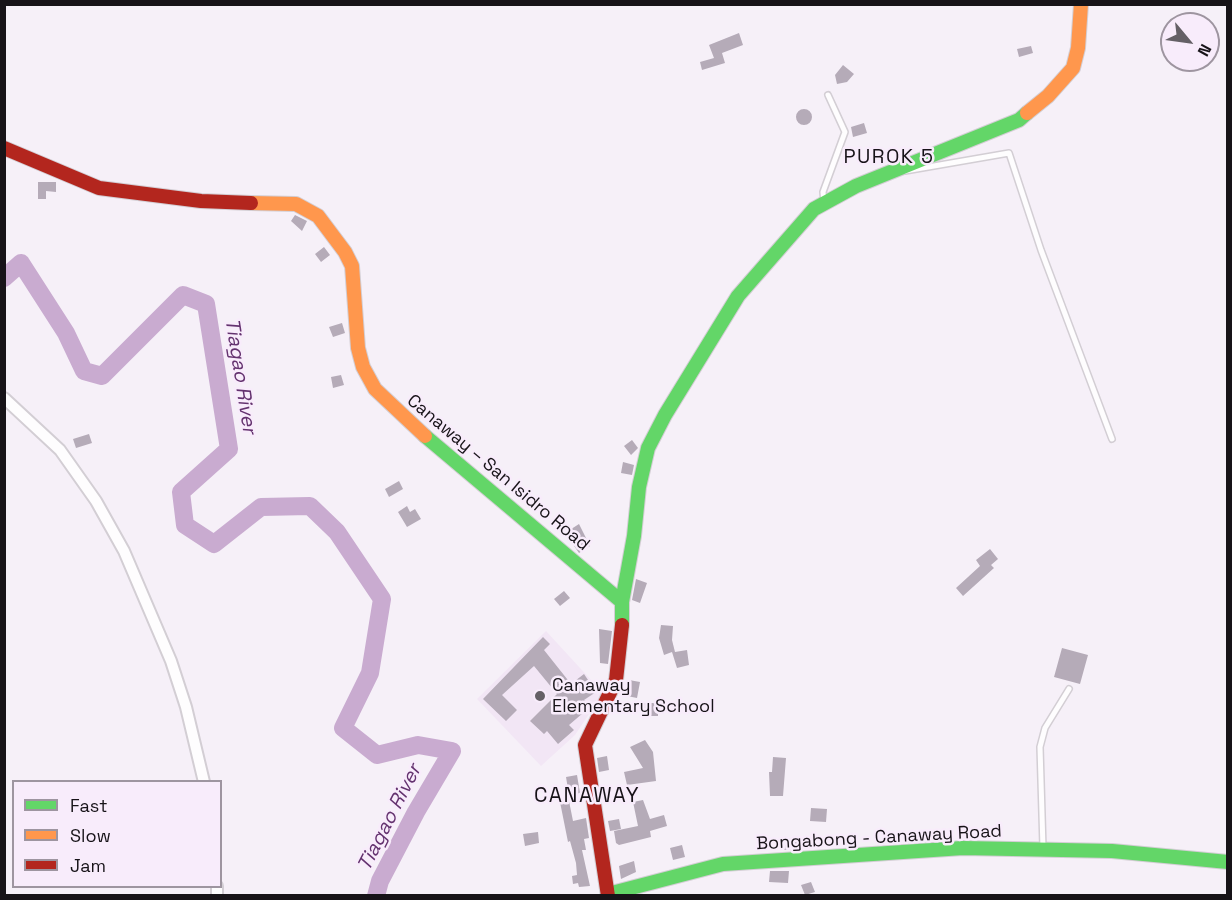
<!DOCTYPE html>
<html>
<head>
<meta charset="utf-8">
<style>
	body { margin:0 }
	#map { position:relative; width:1232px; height:900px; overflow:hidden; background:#f6f0f8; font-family:"Space Grotesk",sans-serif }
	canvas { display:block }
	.frame { position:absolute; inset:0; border:6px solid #171318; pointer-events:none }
	.legend { position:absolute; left:12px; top:780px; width:210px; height:108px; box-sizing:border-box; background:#f8ecfb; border:2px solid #9e95a0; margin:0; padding:8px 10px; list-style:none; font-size:18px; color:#171318 }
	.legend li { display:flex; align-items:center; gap:12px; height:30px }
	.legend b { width:30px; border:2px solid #9e95a0 }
	.north { position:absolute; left:1160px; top:12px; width:60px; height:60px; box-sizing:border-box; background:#f8ecfb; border:2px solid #9e95a0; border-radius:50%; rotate:119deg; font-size:16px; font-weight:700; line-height:24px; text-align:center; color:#171318 }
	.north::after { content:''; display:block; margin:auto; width:21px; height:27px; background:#656066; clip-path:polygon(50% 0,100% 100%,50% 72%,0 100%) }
</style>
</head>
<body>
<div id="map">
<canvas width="1232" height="900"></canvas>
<div class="frame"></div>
<ul class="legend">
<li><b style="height:8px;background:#63d668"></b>Fast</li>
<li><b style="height:8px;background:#ff974d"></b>Slow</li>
<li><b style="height:8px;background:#b3261e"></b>Jam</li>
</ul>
<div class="north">N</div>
</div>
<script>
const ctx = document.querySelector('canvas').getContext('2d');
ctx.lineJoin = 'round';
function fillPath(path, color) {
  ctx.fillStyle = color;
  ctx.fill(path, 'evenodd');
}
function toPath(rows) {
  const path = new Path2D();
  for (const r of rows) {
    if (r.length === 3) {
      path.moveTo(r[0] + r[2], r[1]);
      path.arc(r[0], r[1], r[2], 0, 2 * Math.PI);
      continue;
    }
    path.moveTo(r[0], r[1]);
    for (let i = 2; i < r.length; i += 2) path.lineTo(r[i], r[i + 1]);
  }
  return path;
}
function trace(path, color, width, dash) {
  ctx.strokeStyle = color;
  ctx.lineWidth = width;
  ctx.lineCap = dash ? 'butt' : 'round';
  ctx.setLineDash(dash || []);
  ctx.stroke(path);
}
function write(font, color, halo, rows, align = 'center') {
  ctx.font = font + ' "Space Grotesk",sans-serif';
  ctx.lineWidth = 5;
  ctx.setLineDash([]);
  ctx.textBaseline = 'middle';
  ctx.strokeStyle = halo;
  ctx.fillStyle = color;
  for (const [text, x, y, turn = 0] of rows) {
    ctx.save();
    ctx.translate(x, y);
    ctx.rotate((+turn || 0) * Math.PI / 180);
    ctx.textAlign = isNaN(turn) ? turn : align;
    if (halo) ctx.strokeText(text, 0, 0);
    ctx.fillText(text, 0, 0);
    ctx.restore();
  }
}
const built = toPath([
	[546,631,603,693,575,735,541,766,477,699]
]);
const river = toPath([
	[4,278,21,263,66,333,84,371,102,376,183,295,206,304,229,449,181,492,185,525,214,544,261,507,310,506,337,532,382,599,370,673,343,728,377,755,418,745,452,751,416,812,380,881,376,896]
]);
const building = toPath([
	[739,33,743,45,722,53,725,63,702,70,700,62,714,58,709,45],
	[1031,46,1033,53,1019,57,1017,49],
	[843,65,854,74,847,82,837,84,835,75],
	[804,117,8],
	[864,123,867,133,853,137,851,127],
	[38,182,56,182,56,192,46,191,46,199,38,199],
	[295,215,307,221,302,231,291,221],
	[324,247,330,255,321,262,315,254],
	[342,323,345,333,333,337,329,327],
	[341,375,344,385,333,388,331,377],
	[89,434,92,443,76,448,73,439],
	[632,440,638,448,631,455,624,446],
	[623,462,634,465,632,475,621,473],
	[399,481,403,489,389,497,385,489],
	[407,506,410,512,415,509,421,519,407,527,398,512],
	[579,524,590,546,579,553,565,533],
	[990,549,998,559,991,565,994,568,963,596,956,588,980,566,976,560],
	[636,579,647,583,640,603,632,600],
	[564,591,570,598,560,606,554,599],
	[661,625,673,626,672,640,675,652,687,650,689,665,677,668,672,652,664,655,659,638],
	[599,629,612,631,608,664,600,663],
	[543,637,550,644,544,650,571,684,584,674,596,692,584,700,590,707,569,725,574,730,558,744,547,731,544,734,530,721,557,694,534,666,502,695,517,710,506,721,483,699],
	[1062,648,1088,655,1080,684,1054,677],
	[629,680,640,682,637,698,622,695],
	[644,703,658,703,658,716,645,716],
	[645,740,653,752,656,781,627,785,624,772,643,768,630,747],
	[607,756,609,770,599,772,597,758],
	[773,757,786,758,783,796,770,796,769,772,772,772],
	[577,775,580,793,569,795,566,777],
	[643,800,650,819,664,815,667,826,650,831,651,837,619,845,616,843,614,831,638,826,633,802],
	[569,801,573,821,586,818,589,838,584,839,586,850,582,850,590,886,579,887,578,883,573,884,572,876,577,875,576,863,570,841,568,842,560,802],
	[811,808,827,809,826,822,810,821],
	[619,819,621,829,610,831,608,821],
	[538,832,539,843,525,846,523,834],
	[787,838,798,840,795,849,784,850],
	[682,845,685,857,673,860,670,848],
	[634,861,636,872,621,879,619,866],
	[770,871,789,871,788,883,769,882],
	[811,882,815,892,805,895,801,885]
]);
const lane = toPath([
	[905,171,1009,153,1041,250,1112,439],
	[824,203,823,192,845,132,828,95],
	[1043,848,1040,747,1045,728,1069,689]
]);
const street = toPath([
	[4,398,60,450,96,501,124,551,171,661,186,707,204,782],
	[217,886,217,896]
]);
const fast = toPath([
	[425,436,622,602],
	[622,625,622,602,634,536,639,487,648,448,665,415,738,296,814,209,856,186,1019,120,1027,113],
	[608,894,723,864,963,848,1112,851,1228,862]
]);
const slow = toPath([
	[1027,113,1048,96,1073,68,1078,48,1081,4],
	[251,203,296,204,318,216,345,252,352,266,358,348,363,367,375,389,425,436]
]);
const jam = toPath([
	[4,148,99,188,201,201,251,203],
	[608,896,585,745,616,680,622,625]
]);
const markers = [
	[540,696,6,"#656066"]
];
const streetNames = [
	["Canaway – San Isidro Road",498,473,40],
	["Bongabong - Canaway Road",879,838,-3]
];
const poiNames = [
	["Canaway",552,686],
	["Elementary School",552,707]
];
const neighbourhoodNames = [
	["PUROK 5",889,158]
];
const waterNames = [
	["Tiagao River",240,376,81],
	["Tiagao River",390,818,-63]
];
const quarterNames = [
	["CANAWAY",587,796]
];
fillPath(built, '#f2e6f5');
trace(river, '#c9abd0', 18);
fillPath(building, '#b5abb8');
trace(lane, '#d3ced4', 8);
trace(street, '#d3ced4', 14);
trace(fast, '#d3ced4', 16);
trace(slow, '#d3ced4', 16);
trace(jam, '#d3ced4', 16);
trace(lane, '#fefdfe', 5);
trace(street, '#fefdfe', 10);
trace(fast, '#63d668', 14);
trace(slow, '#ff974d', 14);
trace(jam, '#b3261e', 14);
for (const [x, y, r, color] of markers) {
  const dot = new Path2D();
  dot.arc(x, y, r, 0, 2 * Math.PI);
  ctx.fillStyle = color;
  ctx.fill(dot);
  trace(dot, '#f8ecfb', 2);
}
write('18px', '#171318', '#f8ecfb', streetNames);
write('18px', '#171318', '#f8ecfb', poiNames, 'left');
ctx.letterSpacing = '1.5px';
write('20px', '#171318', '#f8ecfb', neighbourhoodNames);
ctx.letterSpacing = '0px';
write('italic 20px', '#64326f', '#f8ecfb', waterNames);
ctx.letterSpacing = '1.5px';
write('21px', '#171318', '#f8ecfb', quarterNames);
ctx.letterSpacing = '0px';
</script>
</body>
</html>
